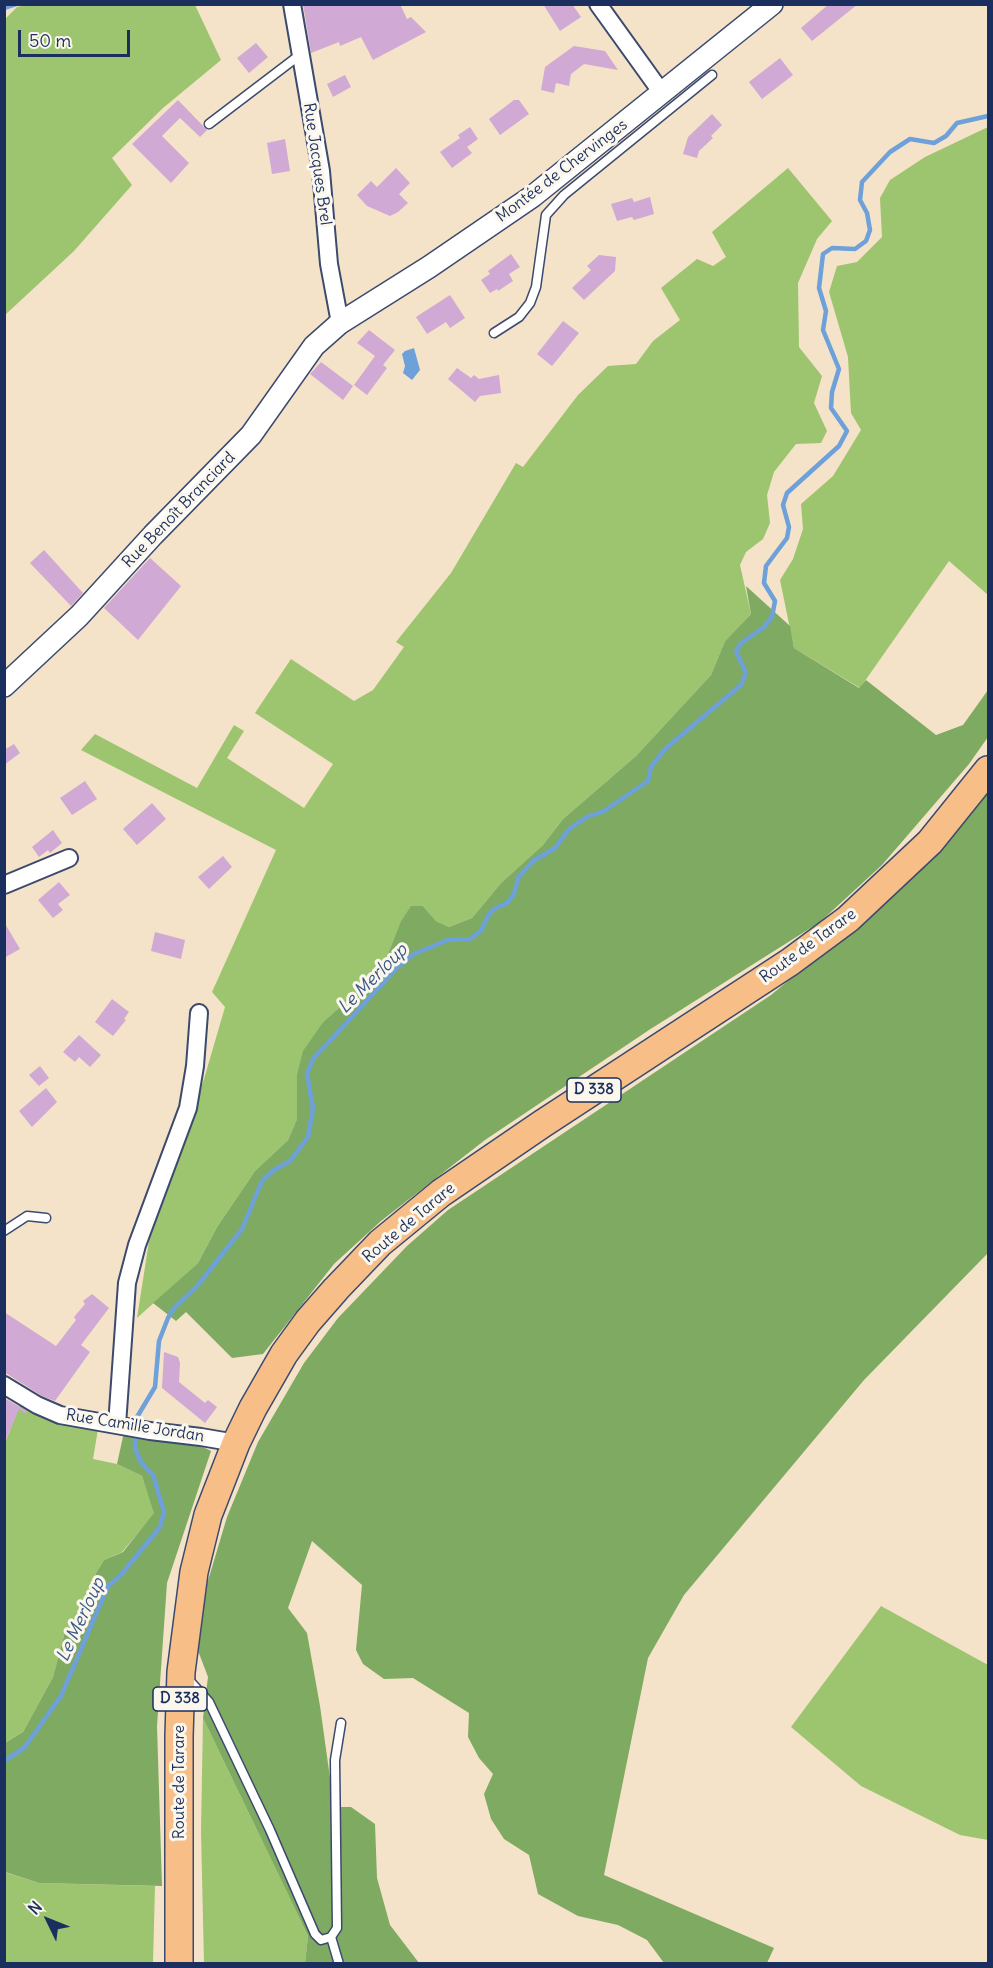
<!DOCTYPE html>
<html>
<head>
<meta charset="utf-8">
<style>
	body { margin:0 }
	#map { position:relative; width:993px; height:1968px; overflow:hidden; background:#f4e3c8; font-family:Delius,sans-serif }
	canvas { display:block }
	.frame { position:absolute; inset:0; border:6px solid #1b2f5e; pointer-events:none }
	.north { position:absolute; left:18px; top:1890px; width:60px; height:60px; -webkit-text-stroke:4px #fbf7ec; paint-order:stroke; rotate:313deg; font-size:16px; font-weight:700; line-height:24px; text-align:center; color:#1b2f5e }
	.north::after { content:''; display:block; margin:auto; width:21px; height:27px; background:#1b2f5e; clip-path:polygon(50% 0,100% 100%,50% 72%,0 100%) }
	.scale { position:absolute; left:18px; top:30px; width:112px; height:27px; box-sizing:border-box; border:3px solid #1b2f5e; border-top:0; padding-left:8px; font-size:18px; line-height:21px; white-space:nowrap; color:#1b2f5e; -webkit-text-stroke:4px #fbf7ec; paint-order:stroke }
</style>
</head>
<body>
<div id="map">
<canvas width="993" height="1968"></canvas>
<div class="frame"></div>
<div class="north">N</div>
<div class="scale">50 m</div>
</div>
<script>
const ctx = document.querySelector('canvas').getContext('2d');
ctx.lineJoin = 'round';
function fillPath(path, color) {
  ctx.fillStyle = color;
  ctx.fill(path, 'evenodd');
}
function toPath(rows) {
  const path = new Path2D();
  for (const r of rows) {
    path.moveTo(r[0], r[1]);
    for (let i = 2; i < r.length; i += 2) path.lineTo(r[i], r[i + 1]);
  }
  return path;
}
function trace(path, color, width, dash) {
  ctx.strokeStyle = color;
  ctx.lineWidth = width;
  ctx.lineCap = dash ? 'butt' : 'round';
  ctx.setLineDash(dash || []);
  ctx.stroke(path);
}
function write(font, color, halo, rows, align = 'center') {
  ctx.font = font + ' Delius,sans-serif';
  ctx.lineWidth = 6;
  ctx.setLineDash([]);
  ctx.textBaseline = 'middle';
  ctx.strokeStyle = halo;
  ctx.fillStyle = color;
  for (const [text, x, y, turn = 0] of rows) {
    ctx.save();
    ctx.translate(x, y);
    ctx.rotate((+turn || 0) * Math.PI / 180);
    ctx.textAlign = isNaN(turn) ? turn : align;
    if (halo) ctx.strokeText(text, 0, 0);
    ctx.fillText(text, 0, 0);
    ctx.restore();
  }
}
const green = toPath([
	[27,5,195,5,221,60,163,108,112,158,132,185,74,251,5,315,5,19,17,7],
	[988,127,988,595,949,561,860,688,794,648,780,580,793,559,803,529,801,504,833,476,861,430,851,413,848,357,829,292,837,266,857,262,882,237,880,198,890,180,925,157],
	[788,168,832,221,817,239,798,283,799,347,822,376,814,403,827,431,821,443,796,444,774,472,767,495,770,523,763,539,746,552,740,565,751,614,725,641,711,675,636,756,563,819,543,845,501,883,472,918,449,927,436,921,423,906,400,923,386,959,376,976,324,1021,297,1075,297,1119,288,1140,255,1171,217,1227,198,1263,137,1318,150,1235,204,1079,225,1007,212,992,276,850,81,750,95,734,197,788,234,725,244,731,227,758,304,808,333,764,255,713,291,659,354,701,373,690,404,647,396,642,451,573,516,463,523,467,578,395,608,366,636,364,653,341,680,320,661,288,697,259,713,266,726,257,712,232],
	[21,1402,98,1429,93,1459,117,1464,142,1476,155,1513,122,1552,104,1560,96,1573,87,1607,65,1632,53,1677,23,1732,5,1743,5,1443],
	[881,1606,988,1665,988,1840,960,1835,861,1786,791,1727],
	[203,1718,308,1936,305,1963,204,1963,201,1831],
	[4,1872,39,1883,155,1886,153,1963,5,1963]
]);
const forest = toPath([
	[746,586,790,626,794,648,859,688,866,680,936,735,963,725,988,690,988,737,969,764,882,865,820,922,649,1030,485,1140,381,1221,334,1264,263,1354,232,1358,186,1312,176,1321,153,1303,198,1263,217,1227,255,1171,288,1140,297,1119,297,1075,303,1051,324,1021,376,976,386,959,400,923,411,906,423,906,436,921,449,927,472,918,501,883,543,845,563,819,636,756,711,675,725,641,751,614],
	[988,787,988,1253,864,1380,684,1595,648,1658,604,1875,774,1948,767,1963,664,1963,647,1940,618,1925,578,1916,538,1894,529,1855,504,1839,491,1819,484,1794,493,1774,479,1758,468,1737,469,1713,413,1678,384,1679,363,1664,356,1650,362,1585,312,1541,288,1608,307,1633,320,1706,334,1807,351,1807,375,1824,377,1878,390,1925,419,1963,305,1963,308,1936,203,1718,208,1677,197,1648,207,1584,227,1517,258,1442,304,1363,338,1318,407,1246,448,1210,771,995,893,894],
	[124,1432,195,1443,211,1451,167,1583,157,1726,162,1886,39,1883,5,1872,5,1743,23,1732,53,1677,65,1632,87,1607,96,1573,104,1560,123,1552,154,1513,142,1476,117,1464]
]);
const water = toPath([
	[414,348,420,370,412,380,403,373,405,366,402,354,405,351]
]);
const stream = toPath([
	[4,8,16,4],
	[4,1761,24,1748,61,1696,108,1586,120,1576,160,1527,164,1512,153,1475,141,1462,135,1449,135,1433,137,1417,155,1387,159,1341,168,1318,174,1308,198,1285,242,1229,262,1181,274,1170,290,1161,308,1137,313,1108,307,1074,313,1059,397,968,414,954,448,940,470,939,481,931,488,916,494,909,507,903,514,894,518,878,533,861,555,848,569,829,587,817,604,811,648,781,651,767,665,749,741,685,746,673,736,651,741,643,763,628,772,617,775,601,764,583,766,566,787,538,789,527,783,505,787,493,839,446,847,431,831,408,832,392,839,369,823,330,826,311,819,288,823,254,832,248,855,249,866,241,870,230,867,213,860,200,862,182,890,152,910,139,934,143,946,136,957,123,988,116]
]);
const building = toPath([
	[303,4,400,4,407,19,411,17,426,32,373,60,361,37,340,46,339,42,311,53],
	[543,4,572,4,581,17,560,31],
	[829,4,858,4,812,41,801,28],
	[256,43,268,57,249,73,237,58],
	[574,46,605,51,618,70,584,64,571,74,569,86,556,83,554,93,541,90,545,67],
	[780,58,793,75,762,99,749,82],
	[345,75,351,87,333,97,327,84],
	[178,100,207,130,200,137,180,118,162,136,189,163,171,183,132,144],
	[514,100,519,100,529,114,500,135,489,119],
	[712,114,722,125,711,136,713,138,699,151,697,158,683,154,688,137],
	[470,127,478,139,467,147,472,153,452,168,440,152,460,138,458,135],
	[285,139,290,171,272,174,267,143],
	[396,168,410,183,399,194,408,203,398,212,390,216,367,206,357,195,371,181,377,187],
	[650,197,654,214,634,220,632,217,617,221,611,204,632,198,634,202],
	[511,254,520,267,509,274,513,281,498,291,497,289,490,293,481,280,490,274,488,271],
	[599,255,616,257,615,271,584,300,572,288,591,270,587,266],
	[450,295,465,318,450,328,446,322,427,334,416,317],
	[563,321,579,333,552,366,537,354],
	[369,330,395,350,383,365,387,368,367,395,354,385,375,356,357,343],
	[321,362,353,386,343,400,310,374],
	[457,368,471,378,474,375,479,379,499,375,501,393,480,396,475,402,448,379],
	[44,550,83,593,71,606,30,563],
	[150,558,181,586,138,640,104,608],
	[14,744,20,753,4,765,4,750],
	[85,781,97,799,72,815,60,798],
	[152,803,166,819,137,845,123,829],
	[53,830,62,843,50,853,48,850,39,857,32,847],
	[223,856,232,867,209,889,198,877],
	[59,882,70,895,58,904,63,910,53,918,38,900],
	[4,922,20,949,4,958],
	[155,932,185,940,181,959,151,951],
	[112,999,129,1012,124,1019,126,1020,113,1036,95,1022],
	[79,1035,101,1055,90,1067,79,1057,75,1062,63,1052],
	[40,1066,49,1078,39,1086,29,1075],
	[46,1088,57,1102,32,1127,19,1111],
	[92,1294,109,1308,81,1345,90,1352,55,1401,42,1396,4,1372,4,1312,56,1346,76,1320,74,1317,85,1304,83,1301],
	[164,1352,178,1357,180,1363,179,1382,205,1403,208,1400,217,1407,205,1423,162,1388],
	[6,1399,27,1411,26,1414,19,1409,5,1442,4,1404]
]);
const service = toPath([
	[209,124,301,54],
	[494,333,519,317,530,303,536,287,546,215,564,195,712,75],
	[4,1231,27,1216,46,1218],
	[188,1679,209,1702,270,1830,315,1934,321,1940,331,1937,337,1928,335,1760,341,1723],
	[331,1937,339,1964]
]);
const minor = toPath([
	[292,4,321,171,329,264,340,323],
	[598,4,662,93],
	[4,885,69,858],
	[4,1385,37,1405,60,1415,150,1431,201,1437,236,1443],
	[117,1425,127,1283,137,1245,188,1108,195,1066,199,1013]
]);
const tertiary = toPath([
	[4,686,79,616,153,535,251,435,314,346,340,323,429,267,533,196,772,4]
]);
const primary = toPath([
	[179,1964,179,1736,181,1672,194,1572,208,1515,236,1443,253,1408,284,1354,308,1321,336,1289,380,1243,441,1193,542,1124,790,962,848,919,930,842,988,770]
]);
const shields = [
	[594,1090,54],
	[180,1699,54]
];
const shieldNames = [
	["D 338",594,1090],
	["D 338",180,1699]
];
const streetNames = [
	["Rue Jacques Brel",317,164,82],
	["Montée de Chervinges",562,171,-37],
	["Rue Benoît Branciard",179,510,-46],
	["Route de Tarare",808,946,-36],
	["Route de Tarare",409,1223,-40],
	["Rue Camille Jordan",135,1426,9],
	["Route de Tarare",179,1782,-90]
];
const waterNames = [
	["Le Merloup",373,979,-45],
	["Le Merloup",81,1620,-65]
];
fillPath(green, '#9dc46f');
fillPath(forest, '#7eaa62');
fillPath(water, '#6ea0d9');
trace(stream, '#6ea0d9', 4.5);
fillPath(building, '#d0a9d4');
trace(service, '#3c4a6e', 11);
trace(minor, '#3c4a6e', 20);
trace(tertiary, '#3c4a6e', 24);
trace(primary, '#3c4a6e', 30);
trace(service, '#fff', 8);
trace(minor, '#fff', 16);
trace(tertiary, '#fff', 21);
trace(primary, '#f7be88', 27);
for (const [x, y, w] of shields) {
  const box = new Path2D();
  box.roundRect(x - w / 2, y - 12, w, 24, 4.5);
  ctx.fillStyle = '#fbf7ec';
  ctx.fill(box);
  trace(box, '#1b2f5e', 1.5);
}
write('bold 15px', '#1b2f5e', null, shieldNames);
write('16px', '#1b2f5e', '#fbf7ec', streetNames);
write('italic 18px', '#385789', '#fbf7ec', waterNames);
</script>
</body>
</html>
